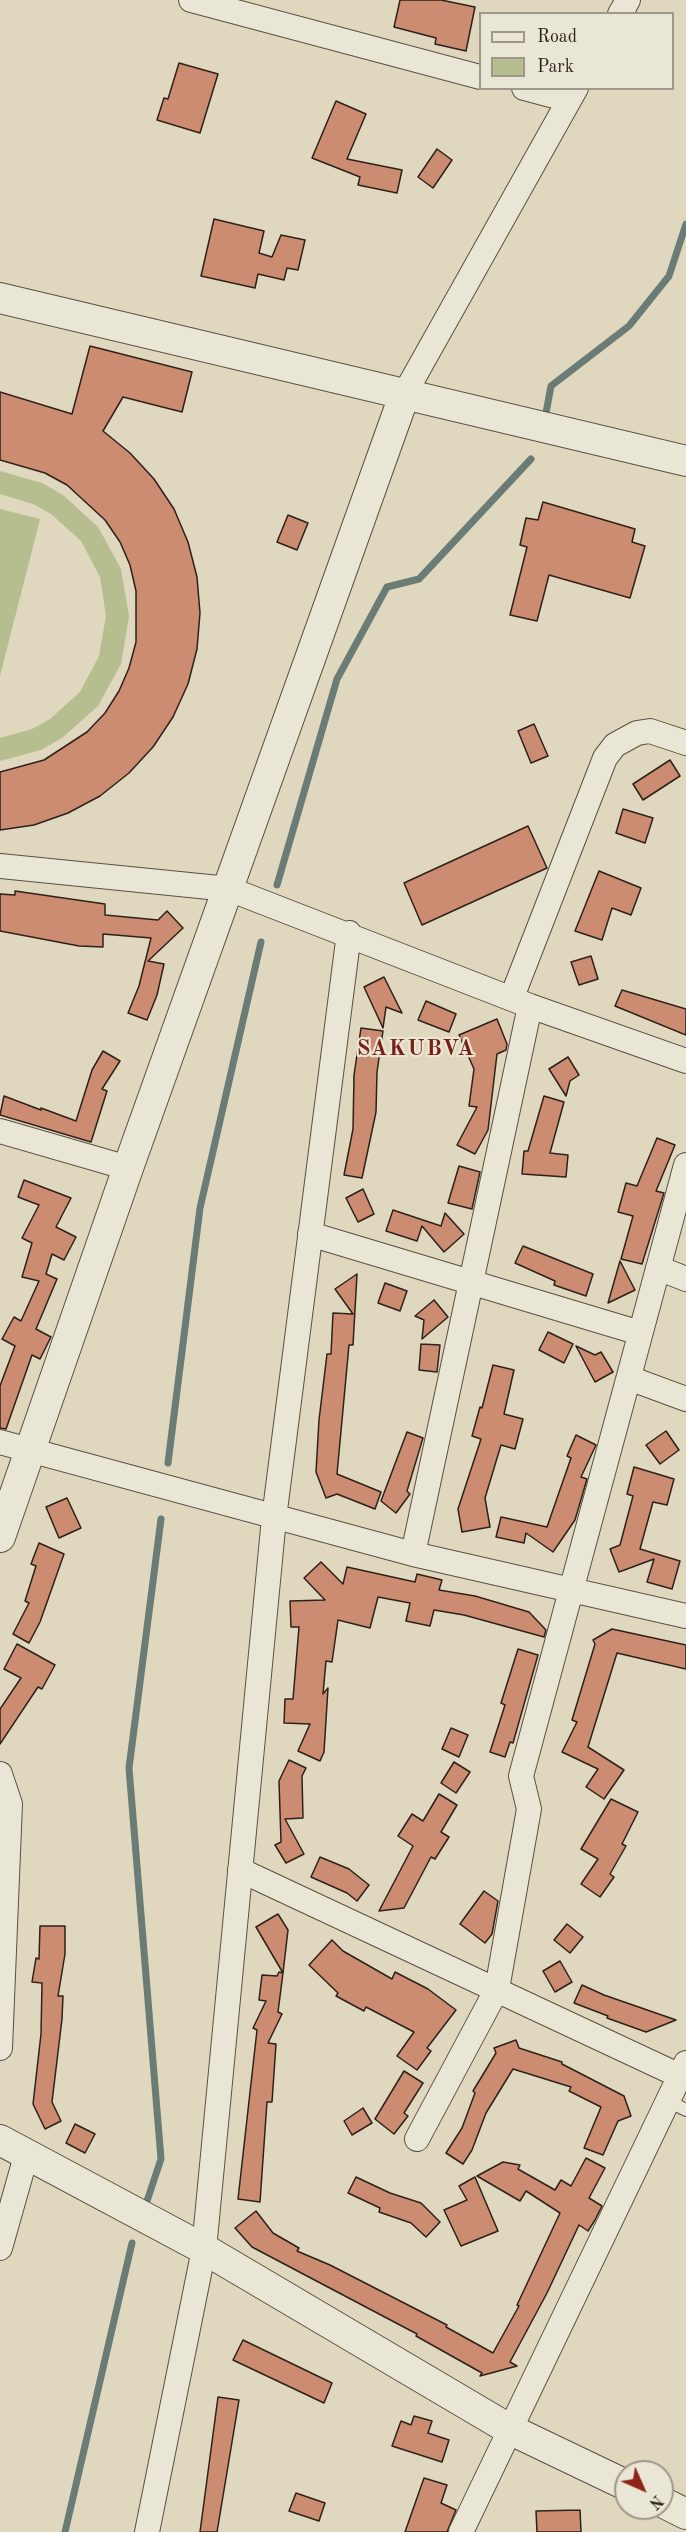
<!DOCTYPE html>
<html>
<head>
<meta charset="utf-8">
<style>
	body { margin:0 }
	#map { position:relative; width:686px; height:2532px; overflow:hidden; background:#dfd8be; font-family:"Old Standard TT",serif }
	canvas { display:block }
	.legend { position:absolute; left:479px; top:12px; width:195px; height:78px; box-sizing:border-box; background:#eae6d5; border:2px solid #9f978a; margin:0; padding:8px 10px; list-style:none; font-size:18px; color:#2e211a }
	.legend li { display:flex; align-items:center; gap:12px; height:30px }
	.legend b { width:30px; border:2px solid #9f978a }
	.north { position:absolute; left:614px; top:2460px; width:60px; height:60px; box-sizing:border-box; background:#eae6d5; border:2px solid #9f978a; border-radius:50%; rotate:135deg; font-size:16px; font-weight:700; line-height:24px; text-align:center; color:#2e211a }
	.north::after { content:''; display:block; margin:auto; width:21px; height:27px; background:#8f2418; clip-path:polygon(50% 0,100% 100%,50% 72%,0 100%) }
</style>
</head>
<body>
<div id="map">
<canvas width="686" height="2532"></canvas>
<ul class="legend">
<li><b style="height:8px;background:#eae6d5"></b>Road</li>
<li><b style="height:16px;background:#b6bd8e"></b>Park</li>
</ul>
<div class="north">N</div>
</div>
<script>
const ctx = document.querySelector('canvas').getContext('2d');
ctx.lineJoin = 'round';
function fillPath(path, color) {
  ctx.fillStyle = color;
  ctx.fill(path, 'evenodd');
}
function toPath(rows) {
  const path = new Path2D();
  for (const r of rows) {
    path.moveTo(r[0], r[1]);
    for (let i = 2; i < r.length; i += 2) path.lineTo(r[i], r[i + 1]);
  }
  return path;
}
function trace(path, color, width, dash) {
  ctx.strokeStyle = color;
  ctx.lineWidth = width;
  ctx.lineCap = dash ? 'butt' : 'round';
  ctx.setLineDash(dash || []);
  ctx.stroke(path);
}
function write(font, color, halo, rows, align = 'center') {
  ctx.font = font + ' "Old Standard TT",serif';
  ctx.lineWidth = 4.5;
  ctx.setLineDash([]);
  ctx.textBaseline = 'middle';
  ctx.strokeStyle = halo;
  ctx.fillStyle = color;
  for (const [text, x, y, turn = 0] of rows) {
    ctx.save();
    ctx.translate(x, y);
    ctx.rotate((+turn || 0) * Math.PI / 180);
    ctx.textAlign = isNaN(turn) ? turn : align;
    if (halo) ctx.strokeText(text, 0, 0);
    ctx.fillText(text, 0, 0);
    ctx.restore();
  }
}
const green = toPath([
	[0,471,42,483,63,495,98,527,121,569,129,616,121,664,98,706,62,738,41,750,0,761,0,738,32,729,50,719,80,692,99,656,106,616,100,577,81,541,51,514,33,504,0,494],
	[0,509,40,519,0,676]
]);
const stream = toPath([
	[546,413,551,386,629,326,669,276,686,224],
	[277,885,337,679,387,587,419,579,531,459],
	[168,1463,200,1208,261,942],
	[145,2207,161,2159,129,1768,161,1519],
	[65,2532,132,2243]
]);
const building = toPath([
	[400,0,441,0,475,7,466,51,435,44,436,38,394,27,400,0],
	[179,63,218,74,200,133,157,120,164,98,168,99,179,63],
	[336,101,366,114,347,159,402,170,397,193,358,185,360,177,312,158,336,101],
	[437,149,452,160,433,188,418,177,437,149],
	[214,219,264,231,259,253,272,257,281,235,305,240,298,270,287,268,284,280,258,274,255,288,201,276,214,219],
	[90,346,192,372,182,412,123,397,103,431,130,453,154,479,174,509,188,542,197,577,200,613,197,649,188,684,173,717,153,747,129,773,100,796,68,813,34,825,0,830,0,772,44,760,87,732,105,713,119,691,129,668,136,642,136,591,130,565,120,542,105,520,67,485,45,473,0,460,0,392,72,414,90,346],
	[543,502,635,529,632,542,645,546,630,598,549,575,537,621,510,615,527,547,520,545,526,518,538,520,543,502],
	[288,515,308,523,297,550,277,542,288,515],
	[534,724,548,756,531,763,518,731,534,724],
	[670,760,680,776,643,800,633,784,670,760],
	[623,809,653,818,645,843,616,833,623,809],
	[528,826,547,868,422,925,404,883,528,826],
	[599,871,641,888,631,915,612,908,602,940,575,931,599,871],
	[15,891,105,904,105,915,158,920,167,911,183,928,148,961,164,964,157,995,147,1020,128,1013,139,986,151,938,103,934,103,947,79,946,0,931,0,894,15,895,15,891],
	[591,956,598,979,579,985,571,962,591,956],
	[384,977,402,1013,386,1007,383,1028,364,987,384,977],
	[622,990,686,1009,686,1035,615,1006,622,990],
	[426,1001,456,1014,449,1032,418,1020,426,1001],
	[497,1019,507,1044,506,1050,497,1054,488,1130,475,1154,457,1145,477,1107,469,1106,474,1069,459,1035,497,1019],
	[361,1028,383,1031,377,1072,376,1112,362,1178,344,1175,353,1129,354,1075,361,1028],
	[103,1051,120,1061,102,1089,107,1091,91,1142,0,1115,4,1096,41,1110,41,1108,76,1121,92,1070,103,1051],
	[568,1057,579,1075,570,1081,566,1096,549,1069,568,1057],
	[544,1096,564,1102,550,1153,568,1155,566,1177,522,1174,524,1151,528,1151,544,1096],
	[657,1138,675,1145,656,1191,664,1193,642,1264,621,1259,633,1216,618,1212,626,1183,637,1186,657,1138],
	[459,1166,480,1172,472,1209,448,1203,459,1166],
	[24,1180,71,1198,56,1227,76,1237,64,1260,52,1254,46,1274,57,1279,36,1329,51,1337,40,1359,32,1355,6,1429,0,1428,0,1386,15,1346,2,1339,14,1317,21,1321,39,1281,22,1277,32,1243,22,1238,39,1205,18,1197,24,1180],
	[363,1189,374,1214,358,1222,346,1198,363,1189],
	[393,1210,441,1226,445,1213,464,1234,444,1252,422,1226,417,1241,386,1231,393,1210],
	[523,1246,593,1274,586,1296,554,1285,555,1281,515,1263,523,1246],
	[620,1261,635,1290,608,1303,620,1261],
	[357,1274,353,1345,349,1345,337,1474,381,1492,375,1509,337,1494,326,1498,316,1472,319,1420,327,1354,331,1354,333,1313,353,1314,335,1289,357,1274],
	[385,1283,407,1291,400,1311,378,1303,385,1283],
	[434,1300,448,1317,422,1339,424,1320,415,1316,434,1300],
	[548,1332,573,1344,564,1363,539,1350,548,1332],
	[421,1344,440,1345,437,1372,419,1370,421,1344],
	[576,1346,595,1355,601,1352,613,1372,595,1382,576,1346],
	[493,1365,514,1370,504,1414,523,1419,515,1449,501,1445,485,1498,490,1527,462,1532,458,1509,481,1439,472,1436,480,1407,482,1408,493,1365],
	[666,1431,679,1450,660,1464,646,1445,666,1431],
	[407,1432,423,1438,407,1491,410,1494,396,1513,381,1501,407,1432],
	[576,1435,596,1445,581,1477,587,1479,575,1520,553,1552,526,1533,524,1543,496,1537,501,1517,547,1527,571,1458,567,1456,576,1435],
	[634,1467,674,1479,667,1505,653,1502,640,1549,680,1561,672,1589,647,1582,654,1559,619,1572,610,1549,620,1545,633,1496,627,1494,634,1467],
	[67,1498,81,1528,59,1538,46,1507,67,1498],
	[39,1543,64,1554,40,1622,29,1643,13,1634,29,1603,25,1601,36,1566,31,1564,39,1543],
	[321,1562,343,1584,347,1567,415,1582,417,1574,442,1580,439,1590,475,1596,529,1612,546,1630,544,1637,464,1615,434,1610,430,1626,406,1621,410,1603,378,1597,370,1628,338,1620,332,1662,326,1661,323,1694,328,1688,324,1752,320,1761,298,1751,310,1724,284,1723,285,1699,293,1699,299,1627,291,1627,290,1601,325,1600,304,1578,321,1562],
	[612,1629,686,1645,686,1669,617,1653,588,1747,624,1770,604,1799,586,1787,598,1769,562,1752,577,1722,572,1720,595,1644,593,1640,612,1629],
	[17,1644,55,1665,42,1689,38,1687,0,1744,0,1709,21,1678,4,1669,17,1644],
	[518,1649,538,1655,513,1743,510,1742,505,1757,490,1752,505,1705,501,1703,518,1649],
	[451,1728,468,1735,459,1757,442,1749,451,1728],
	[289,1760,306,1768,302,1776,303,1818,285,1819,304,1854,286,1863,275,1845,281,1842,279,1781,289,1760],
	[454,1762,470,1772,456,1793,441,1783,454,1762],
	[439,1794,457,1805,441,1832,449,1837,435,1859,431,1857,404,1908,379,1911,413,1846,398,1836,412,1814,423,1821,439,1794],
	[611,1799,638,1812,622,1844,626,1846,610,1874,614,1877,600,1897,581,1884,598,1859,581,1849,611,1799],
	[320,1857,349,1869,369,1885,357,1901,347,1893,311,1877,320,1857],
	[484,1891,498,1901,492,1934,485,1943,460,1924,484,1891],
	[278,1914,288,1930,283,1973,256,1927,278,1914],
	[567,1924,583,1937,570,1953,554,1940,567,1924],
	[40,1926,65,1926,65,1954,58,1996,63,1996,62,2019,52,2102,61,2121,45,2129,33,2104,41,2034,42,1983,32,1982,36,1958,39,1959,40,1926],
	[332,1940,343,1951,392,1979,395,1972,428,1989,456,2010,427,2048,431,2051,417,2070,397,2056,414,2032,366,2007,364,2011,336,1996,338,1993,309,1965,332,1940],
	[560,1961,572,1982,555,1992,543,1971,560,1961],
	[279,1972,283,1973,278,2012,282,2014,268,2043,276,2044,272,2102,267,2102,260,2202,238,2199,257,2030,253,2028,266,2001,259,2000,262,1975,277,1976,279,1972],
	[582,1985,604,1995,676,2020,646,2032,607,2018,608,2016,574,2003,582,1985],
	[516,2040,519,2048,562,2062,562,2064,624,2096,631,2116,618,2121,603,2155,584,2148,601,2107,569,2091,571,2087,513,2069,486,2113,472,2150,463,2164,446,2153,462,2128,475,2093,473,2091,496,2053,494,2048,516,2040],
	[404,2071,423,2083,404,2113,408,2116,394,2134,375,2119,404,2071],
	[363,2108,372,2123,352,2135,344,2121,363,2108],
	[75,2124,95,2134,85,2153,66,2143,75,2124],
	[586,2158,605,2168,589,2198,602,2206,595,2220,588,2231,579,2225,547,2293,510,2362,517,2366,480,2376,482,2373,416,2336,417,2334,252,2247,235,2228,256,2211,273,2233,299,2248,297,2251,330,2265,447,2325,446,2327,493,2353,519,2306,517,2305,560,2213,526,2191,520,2201,477,2176,503,2162,520,2165,518,2169,555,2190,561,2180,571,2186,586,2158],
	[356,2177,390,2193,421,2203,440,2222,426,2237,411,2223,379,2212,380,2208,348,2193,356,2177],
	[475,2177,498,2231,461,2246,444,2210,467,2200,459,2186,475,2177],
	[243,2340,332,2383,324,2403,233,2360,243,2340],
	[218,2397,239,2400,217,2532,200,2532,218,2397],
	[414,2416,432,2421,428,2433,449,2440,442,2462,392,2446,401,2421,411,2425,414,2416],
	[424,2478,447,2485,441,2503,456,2510,447,2532,405,2532,424,2478],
	[296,2493,325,2503,319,2521,289,2511,296,2493],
	[580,2510,581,2532,537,2532,536,2511,580,2510]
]);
const service = toPath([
	[668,2101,686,2110]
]);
const minor = toPath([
	[191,0,480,77],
	[620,14,628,0],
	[524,88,569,100],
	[405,393,576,88],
	[0,866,229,889,530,1006,686,1061],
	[512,997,605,758,615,745,637,733,650,731,686,743],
	[0,1131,128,1168],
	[310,1234,640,1333],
	[658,1268,686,1279],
	[629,1378,686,1399],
	[0,1442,413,1554,686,1616],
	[413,1554,530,1006],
	[0,1774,10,1804,0,2048],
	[240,1870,680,2076],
	[417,2139,497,1989,529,1809,521,1776,686,1165],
	[0,2248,26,2156],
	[147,2532,204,2249,274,1518,349,933],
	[461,2532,686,2063]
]);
const tertiary = toPath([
	[0,298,686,461],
	[0,1537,128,1168,405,393],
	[0,2140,204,2249,509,2429,626,2485],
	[662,2502,686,2514]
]);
const districtNames = [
	["SAKUBVA",416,1049]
];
fillPath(green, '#b6bd8e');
trace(stream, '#6b7c76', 7);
fillPath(building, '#cb8c72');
trace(building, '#2e211a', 1.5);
trace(service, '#5a4f43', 14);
trace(minor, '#5a4f43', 26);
trace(tertiary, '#5a4f43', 32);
trace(service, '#eae6d5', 12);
trace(minor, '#eae6d5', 24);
trace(tertiary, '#eae6d5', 30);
ctx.letterSpacing = '1.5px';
write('bold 22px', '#7a1f14', '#eae6d5', districtNames);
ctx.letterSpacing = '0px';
</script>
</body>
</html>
